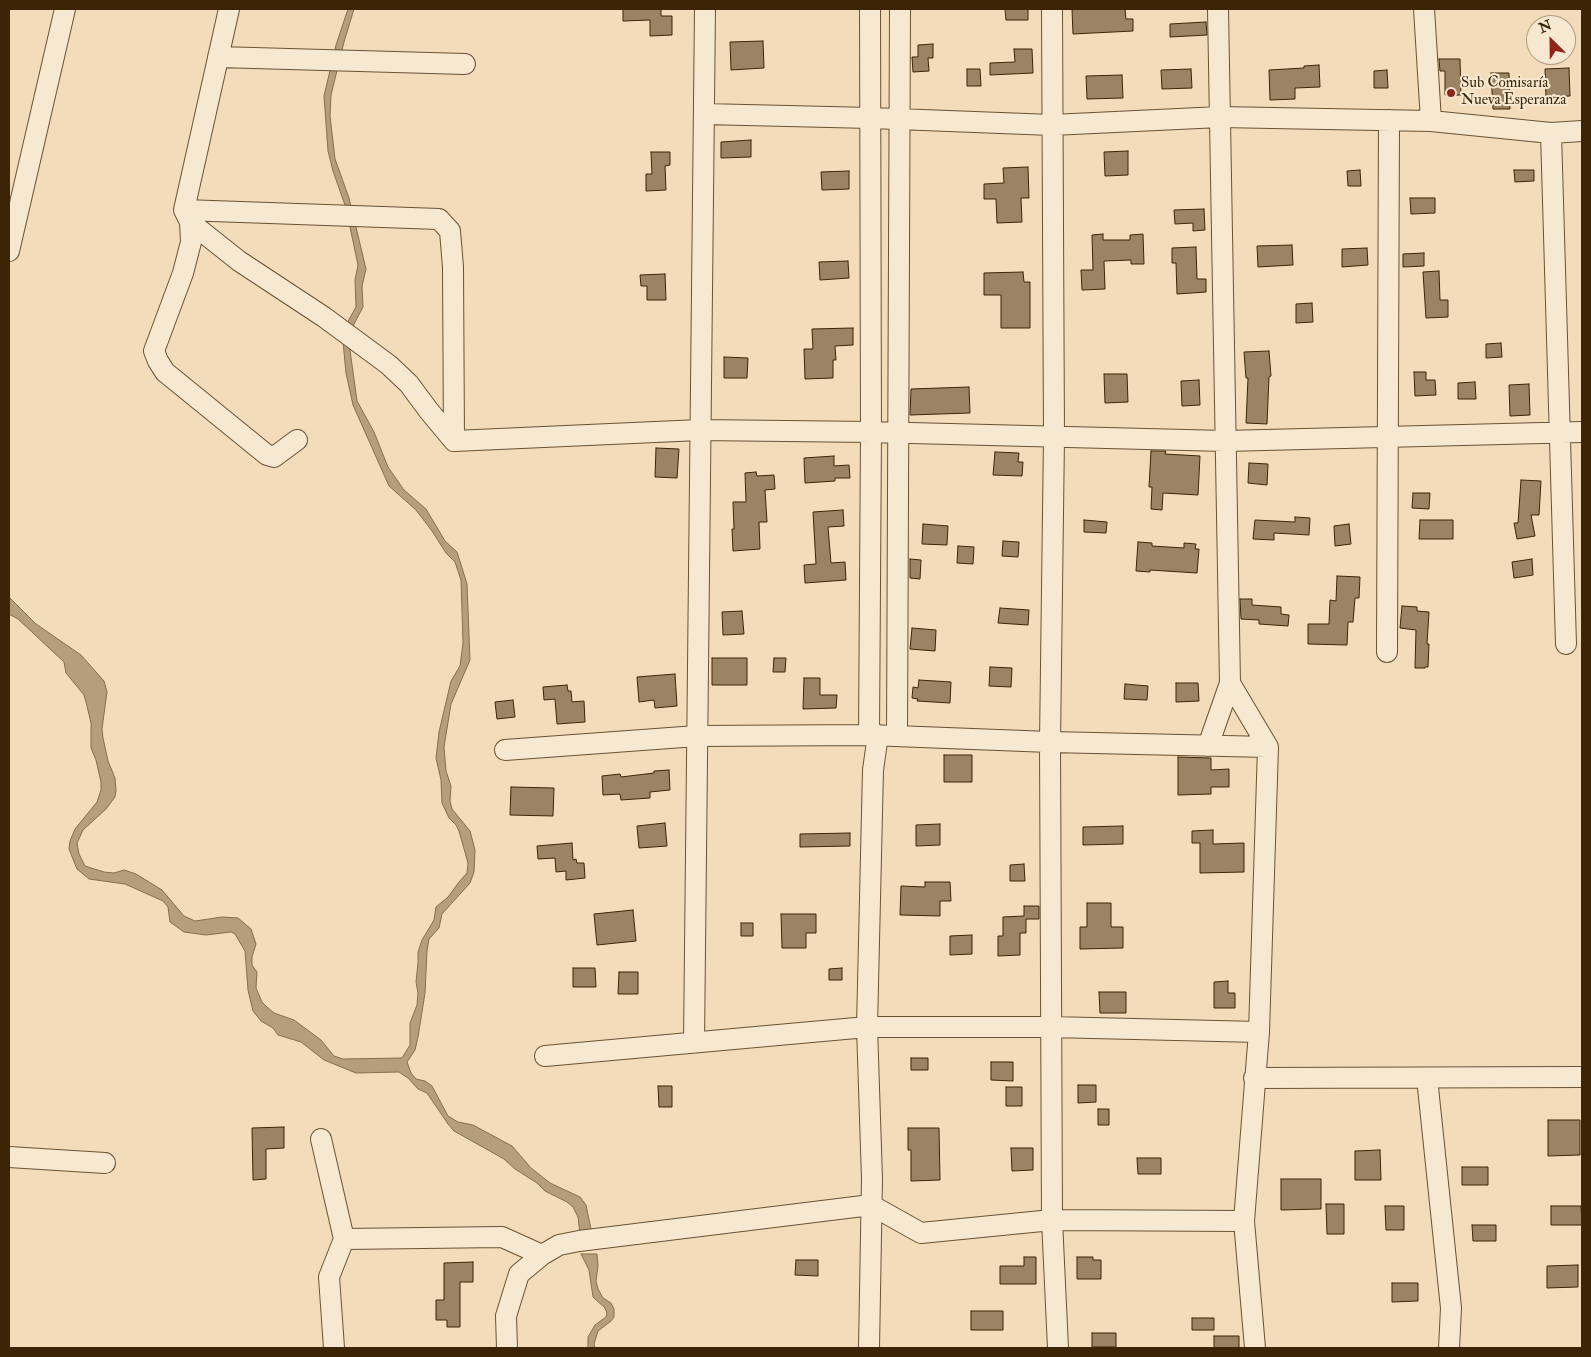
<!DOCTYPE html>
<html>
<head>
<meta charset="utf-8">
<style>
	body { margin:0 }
	#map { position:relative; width:1591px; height:1357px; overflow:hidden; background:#f2dcb9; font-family:"IM FELL Double Pica",serif }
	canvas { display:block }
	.frame { position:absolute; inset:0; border:10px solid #3b2506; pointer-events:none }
	.north { position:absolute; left:1526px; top:15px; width:50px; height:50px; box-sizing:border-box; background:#f7e8d2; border:1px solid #ac9a80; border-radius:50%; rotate:337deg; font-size:14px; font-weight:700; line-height:20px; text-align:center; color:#3b2506 }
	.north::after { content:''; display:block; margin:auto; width:18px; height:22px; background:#8f2418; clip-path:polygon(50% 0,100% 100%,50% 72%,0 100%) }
</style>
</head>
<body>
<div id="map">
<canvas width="1591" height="1357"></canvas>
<div class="frame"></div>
<div class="north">N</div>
</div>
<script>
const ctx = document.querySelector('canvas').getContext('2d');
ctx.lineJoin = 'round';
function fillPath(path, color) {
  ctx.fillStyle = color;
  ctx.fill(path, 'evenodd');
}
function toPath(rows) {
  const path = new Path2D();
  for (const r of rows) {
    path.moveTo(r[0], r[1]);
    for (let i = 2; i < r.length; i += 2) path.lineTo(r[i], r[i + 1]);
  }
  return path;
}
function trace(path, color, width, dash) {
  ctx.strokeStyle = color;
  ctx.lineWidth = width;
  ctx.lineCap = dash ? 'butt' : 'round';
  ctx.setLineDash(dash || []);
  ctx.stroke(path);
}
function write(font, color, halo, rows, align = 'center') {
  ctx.font = font + ' "IM FELL Double Pica",serif';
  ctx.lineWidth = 4;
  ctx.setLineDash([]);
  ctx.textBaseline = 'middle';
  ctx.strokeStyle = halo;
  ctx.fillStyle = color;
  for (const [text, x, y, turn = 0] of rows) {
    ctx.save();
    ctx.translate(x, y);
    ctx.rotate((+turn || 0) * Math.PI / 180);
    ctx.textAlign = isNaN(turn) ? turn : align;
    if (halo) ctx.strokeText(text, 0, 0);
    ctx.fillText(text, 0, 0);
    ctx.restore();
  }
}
const water = toPath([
	[348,9,354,9,344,42,331,95,330,116,335,159,349,198,366,269,362,286,363,307,354,324,349,343,357,401,374,432,388,467,404,490,426,509,445,541,457,552,467,584,470,660,451,704,444,747,446,771,451,786,450,801,452,809,470,831,475,850,474,872,470,883,442,914,439,928,429,939,427,951,425,993,418,1037,415,1050,407,1062,411,1073,416,1079,425,1081,432,1086,448,1116,458,1122,473,1125,512,1146,531,1168,550,1183,580,1197,586,1205,592,1234,580,1234,578,1217,573,1207,567,1202,545,1191,537,1183,515,1169,504,1159,454,1131,448,1124,427,1093,418,1089,408,1078,399,1072,356,1073,324,1060,301,1042,278,1035,273,1028,261,1021,253,1011,248,990,245,951,235,934,231,932,206,935,184,932,170,922,168,907,163,901,125,884,89,879,77,869,69,849,70,841,75,829,97,802,101,790,101,782,96,760,91,748,91,723,87,706,84,695,66,673,64,662,18,619,9,614,9,597,36,624,81,655,104,681,107,692,102,729,103,738,108,761,115,778,116,790,115,797,106,809,83,830,77,843,79,854,85,866,104,872,114,873,124,870,136,874,162,890,184,916,195,921,222,917,238,918,251,929,256,944,252,957,252,965,257,972,256,988,262,1002,267,1007,274,1013,294,1020,321,1040,334,1056,343,1059,402,1058,410,1045,410,1023,417,1005,418,993,416,982,418,963,418,952,422,940,434,920,436,907,448,897,459,882,467,873,468,863,459,831,456,825,449,818,442,803,441,780,436,758,439,732,451,681,460,666,463,643,461,580,455,562,446,553,432,531,416,510,389,486,353,405,346,373,343,342,346,325,356,307,355,280,358,265,346,208,333,171,328,151,324,96,336,45,348,9],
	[581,1254,597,1254,598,1266,596,1281,598,1289,603,1298,611,1303,614,1309,614,1317,611,1321,598,1331,594,1344,595,1348,588,1348,588,1337,595,1325,606,1317,607,1313,605,1308,593,1297,589,1270,581,1254]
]);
const building = toPath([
	[623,9,661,9,661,16,672,16,672,35,650,36,650,20,623,21,623,9],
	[1005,9,1028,9,1028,20,1006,20,1005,9],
	[1072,9,1125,9,1126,19,1133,19,1133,31,1073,34,1072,9],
	[1206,22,1207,35,1170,37,1170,24,1206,22],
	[763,41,764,68,731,70,730,42,763,41],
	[933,44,933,58,928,58,929,71,913,72,912,57,918,57,918,45,933,44],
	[1014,49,1032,49,1033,73,990,75,990,63,1015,62,1014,49],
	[1439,59,1460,59,1461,95,1445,95,1445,71,1440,71,1439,59],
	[1319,65,1320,87,1295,88,1295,99,1270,100,1269,70,1304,68,1304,66,1319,65],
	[1569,68,1570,96,1546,97,1545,69,1569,68],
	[967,69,980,69,981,86,967,86,967,69],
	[1191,69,1192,88,1162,89,1161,70,1191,69],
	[1387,70,1388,88,1374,88,1374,71,1387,70],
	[1491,73,1509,73,1510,109,1493,109,1491,73],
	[1122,75,1123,98,1087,99,1086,76,1122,75],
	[751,140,751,157,721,158,721,142,751,140],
	[1128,151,1128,175,1105,176,1104,152,1128,151],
	[651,152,670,152,670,165,665,166,666,190,646,191,646,174,652,174,651,152],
	[1028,167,1029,198,1021,198,1022,222,997,223,996,199,984,199,984,184,1004,183,1003,168,1028,167],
	[1360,170,1361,186,1348,186,1347,171,1360,170],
	[1514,170,1534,170,1534,181,1515,182,1514,170],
	[849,171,849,189,822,190,821,172,849,171],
	[1410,198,1435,198,1435,213,1411,214,1410,198],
	[1204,209,1205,230,1193,231,1193,223,1175,224,1174,210,1204,209],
	[1103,234,1103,240,1130,240,1130,235,1143,234,1144,264,1131,264,1131,260,1104,261,1105,289,1082,290,1081,270,1093,270,1092,235,1103,234],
	[1292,245,1293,265,1258,267,1257,246,1292,245],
	[1196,247,1197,279,1206,279,1206,292,1177,294,1176,263,1172,263,1172,248,1196,247],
	[1367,248,1368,265,1342,267,1342,249,1367,248],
	[1424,253,1424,266,1403,267,1403,254,1424,253],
	[848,261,849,278,820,280,819,262,848,261],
	[1439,271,1440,300,1448,300,1448,317,1426,318,1423,272,1439,271],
	[1023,272,1024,282,1030,282,1030,328,1001,328,1001,295,984,295,984,273,1023,272],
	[665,274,666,300,647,300,647,286,641,286,640,275,665,274],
	[1312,303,1313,322,1296,323,1296,304,1312,303],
	[853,328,853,345,835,346,836,360,833,360,833,378,805,379,804,349,813,349,812,329,853,328],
	[1501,343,1502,357,1486,358,1486,344,1501,343],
	[1269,351,1271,376,1269,377,1267,424,1246,423,1248,378,1246,378,1244,352,1269,351],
	[724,357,748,358,747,378,724,378,724,357],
	[1414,372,1426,372,1426,380,1435,380,1436,395,1415,396,1414,372],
	[1104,374,1127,374,1128,402,1105,403,1104,374],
	[1199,380,1200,405,1182,406,1181,381,1199,380],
	[1475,382,1476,399,1458,399,1458,383,1475,382],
	[1529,384,1530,415,1510,416,1509,385,1529,384],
	[969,387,970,413,910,415,911,389,969,387],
	[656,448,679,449,677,478,655,477,656,448],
	[1151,451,1166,451,1165,454,1200,456,1198,495,1163,493,1162,510,1151,509,1152,487,1149,487,1151,451],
	[995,452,1019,453,1018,462,1023,462,1022,476,993,475,995,452],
	[834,456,834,466,849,465,850,478,835,478,835,481,805,483,804,458,834,456],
	[1249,463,1268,464,1267,485,1248,483,1249,463],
	[756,472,757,476,774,475,775,489,765,490,767,522,759,522,760,549,733,551,732,529,734,529,733,502,746,502,745,473,756,472],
	[1521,480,1541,481,1539,515,1531,515,1535,536,1517,539,1514,523,1518,523,1521,480],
	[1413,493,1430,493,1429,509,1412,508,1413,493],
	[843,510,844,526,828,527,831,563,845,562,846,580,805,583,804,565,816,564,813,512,843,510],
	[1295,517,1310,518,1309,535,1274,533,1274,540,1253,539,1255,520,1295,522,1295,517],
	[1084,520,1107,522,1106,533,1084,532,1084,520],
	[1420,520,1453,520,1453,539,1419,539,1420,520],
	[923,524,948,526,947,545,922,544,923,524],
	[1349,524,1351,544,1335,546,1334,526,1349,524],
	[1003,541,1019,542,1018,557,1002,556,1003,541],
	[1138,542,1152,543,1152,546,1184,548,1184,543,1196,544,1195,549,1199,549,1197,573,1150,570,1150,572,1136,571,1138,542],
	[958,546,974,547,973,564,957,563,958,546],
	[910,559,921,560,920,579,910,578,910,559],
	[1532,559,1533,575,1514,578,1512,562,1532,559],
	[1337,576,1360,577,1359,598,1355,598,1353,622,1348,622,1347,645,1308,644,1308,624,1329,624,1330,600,1336,601,1337,576],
	[1240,599,1252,599,1252,605,1281,607,1281,614,1289,615,1288,626,1259,624,1259,620,1241,619,1240,599],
	[1402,606,1417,607,1417,611,1429,612,1427,644,1429,644,1428,667,1425,667,1425,668,1415,668,1416,630,1400,628,1402,606],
	[1000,608,1029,610,1028,625,998,623,1000,608],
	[742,611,744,634,723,635,722,612,742,611],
	[912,628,936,630,935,651,910,649,912,628],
	[712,658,747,658,747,685,712,685,712,658],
	[774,658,786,658,785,672,773,672,774,658],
	[990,667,1012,668,1011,687,989,686,990,667],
	[675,674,677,706,655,708,654,700,639,702,637,677,675,674],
	[804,678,820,678,820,695,837,695,836,708,803,709,804,678],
	[919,680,951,682,950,703,917,701,918,699,912,698,913,687,918,688,919,680],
	[1176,683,1198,683,1199,701,1176,702,1176,683],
	[1125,684,1148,686,1147,700,1124,699,1125,684],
	[567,685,568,691,571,691,572,702,584,701,585,722,557,724,555,699,544,700,543,687,567,685],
	[513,700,515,717,497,719,495,702,513,700],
	[944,755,972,755,972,782,944,782,944,755],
	[1178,757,1211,758,1211,770,1229,769,1229,787,1211,787,1211,794,1178,795,1178,757],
	[669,770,670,790,650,792,650,798,621,800,620,794,603,795,602,776,620,774,621,777,654,773,654,771,669,770],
	[511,787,554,788,553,816,510,815,511,787],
	[665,823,667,846,639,848,637,826,665,823],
	[940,824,940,845,916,846,916,825,940,824],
	[1123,826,1123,844,1083,845,1083,827,1123,826],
	[1213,830,1213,844,1244,843,1244,872,1200,873,1200,843,1192,843,1192,831,1213,830],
	[850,833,850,846,800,847,800,834,850,833],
	[572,843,573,860,576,859,577,863,584,863,585,878,566,880,566,871,556,872,555,858,538,859,537,846,572,843],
	[1024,864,1025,881,1010,881,1010,865,1024,864],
	[925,882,950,882,951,901,940,901,940,916,900,915,901,886,925,887,925,882],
	[1087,903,1111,903,1111,927,1123,927,1123,948,1080,949,1080,927,1087,927,1087,903],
	[1024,906,1039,906,1039,919,1026,919,1026,933,1020,933,1020,955,998,956,998,936,1003,936,1003,917,1024,916,1024,906],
	[633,910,636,941,597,945,594,914,633,910],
	[781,914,816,914,816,933,806,933,806,948,782,948,781,914],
	[741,923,753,923,753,936,741,936,741,923],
	[972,935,972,954,950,955,950,936,972,935],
	[573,968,595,968,596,987,573,987,573,968],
	[842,968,842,980,829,980,829,969,842,968],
	[619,972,638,972,638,994,618,994,619,972],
	[1228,981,1228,993,1235,993,1235,1008,1214,1008,1214,982,1228,981],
	[1099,992,1126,992,1126,1013,1100,1013,1099,992],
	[911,1058,928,1058,928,1070,911,1070,911,1058],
	[991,1062,1013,1062,1013,1081,991,1080,991,1062],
	[1078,1085,1096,1085,1096,1102,1078,1103,1078,1085],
	[658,1086,672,1086,672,1107,659,1107,658,1086],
	[1006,1087,1022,1087,1022,1106,1006,1106,1006,1087],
	[1098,1109,1109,1109,1109,1125,1098,1125,1098,1109],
	[1548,1120,1580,1120,1580,1155,1548,1156,1548,1120],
	[284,1127,284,1148,266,1149,266,1179,253,1180,252,1128,284,1127],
	[908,1128,939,1128,940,1180,911,1181,911,1150,908,1150,908,1128],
	[1011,1148,1033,1148,1033,1170,1012,1171,1011,1148],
	[1380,1150,1381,1180,1355,1180,1355,1151,1380,1150],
	[1137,1158,1161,1158,1161,1174,1138,1174,1137,1158],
	[1462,1167,1488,1167,1488,1185,1462,1185,1462,1167],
	[1281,1179,1321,1179,1321,1209,1281,1210,1281,1179],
	[1326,1204,1344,1204,1344,1234,1327,1234,1326,1204],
	[1385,1206,1404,1206,1404,1230,1386,1230,1385,1206],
	[1551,1206,1581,1206,1582,1225,1551,1225,1551,1206],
	[1472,1225,1496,1225,1496,1241,1473,1241,1472,1225],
	[1024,1257,1036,1257,1036,1284,1000,1284,1000,1266,1024,1266,1024,1257],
	[1077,1257,1093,1257,1093,1260,1101,1260,1101,1279,1077,1279,1077,1257],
	[796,1260,818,1260,818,1276,795,1275,796,1260],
	[473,1262,473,1282,460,1282,460,1327,447,1327,447,1320,436,1320,436,1300,444,1300,444,1263,473,1262],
	[1578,1265,1578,1287,1547,1288,1547,1266,1578,1265],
	[1392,1283,1418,1283,1418,1301,1392,1302,1392,1283],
	[971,1311,1003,1311,1003,1330,971,1330,971,1311],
	[1192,1318,1214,1318,1214,1330,1192,1330,1192,1318],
	[1092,1333,1116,1333,1116,1347,1092,1347,1092,1333],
	[1214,1336,1239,1336,1239,1348,1214,1348,1214,1336]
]);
const minor = toPath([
	[229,9,184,210,190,222,239,261,324,317,389,365,409,384,429,411,454,441,700,430,871,432,1225,441,1582,432],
	[1052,9,1054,437,1050,742,1052,1220,1058,1348],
	[1424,9,1431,121],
	[218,57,465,64],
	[704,114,871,118,1052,125,1220,117,1431,121,1551,133,1566,644],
	[1551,133,1582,131],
	[184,210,439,219,450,231,453,267,454,441],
	[190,222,191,242,183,273,154,351,158,361,165,372,267,455,274,457,297,440],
	[9,251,65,9],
	[1387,652,1389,120],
	[869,735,871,432,870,9],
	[897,736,900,9],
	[1208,746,1230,683,1218,9],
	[505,750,697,736,869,735,1050,742,1268,747,1230,683],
	[694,1042,705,9],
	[545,1056,867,1027,1051,1027,1259,1032],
	[1254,1078,1582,1077],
	[1427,1078,1451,1308,1449,1348],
	[321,1139,344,1239,329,1277,334,1348],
	[9,1157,105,1163],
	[344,1239,502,1237,542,1255],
	[507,1348,506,1316,519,1274,542,1255,559,1245,579,1241,871,1205,921,1233,1052,1220,1244,1221],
	[869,1348,872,1179,867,1027,873,770,878,735],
	[1255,1348,1244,1221,1259,1032,1268,747]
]);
const markers = [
	[1451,93,5,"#8f2418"]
];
const poiNames = [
	["Sub Comisaría",1461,84],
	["Nueva Esperanza",1461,101]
];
fillPath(water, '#b49e7c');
trace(water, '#846e4d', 1);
fillPath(building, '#9a8463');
trace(building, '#3b2506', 1);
trace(minor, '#695333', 22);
trace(minor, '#f7e8d2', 20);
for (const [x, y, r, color] of markers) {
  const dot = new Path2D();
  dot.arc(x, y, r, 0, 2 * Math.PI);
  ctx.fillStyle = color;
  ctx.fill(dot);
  trace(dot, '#f7e8d2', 2);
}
write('15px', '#3b2506', '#f7e8d2', poiNames, 'left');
</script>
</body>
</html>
